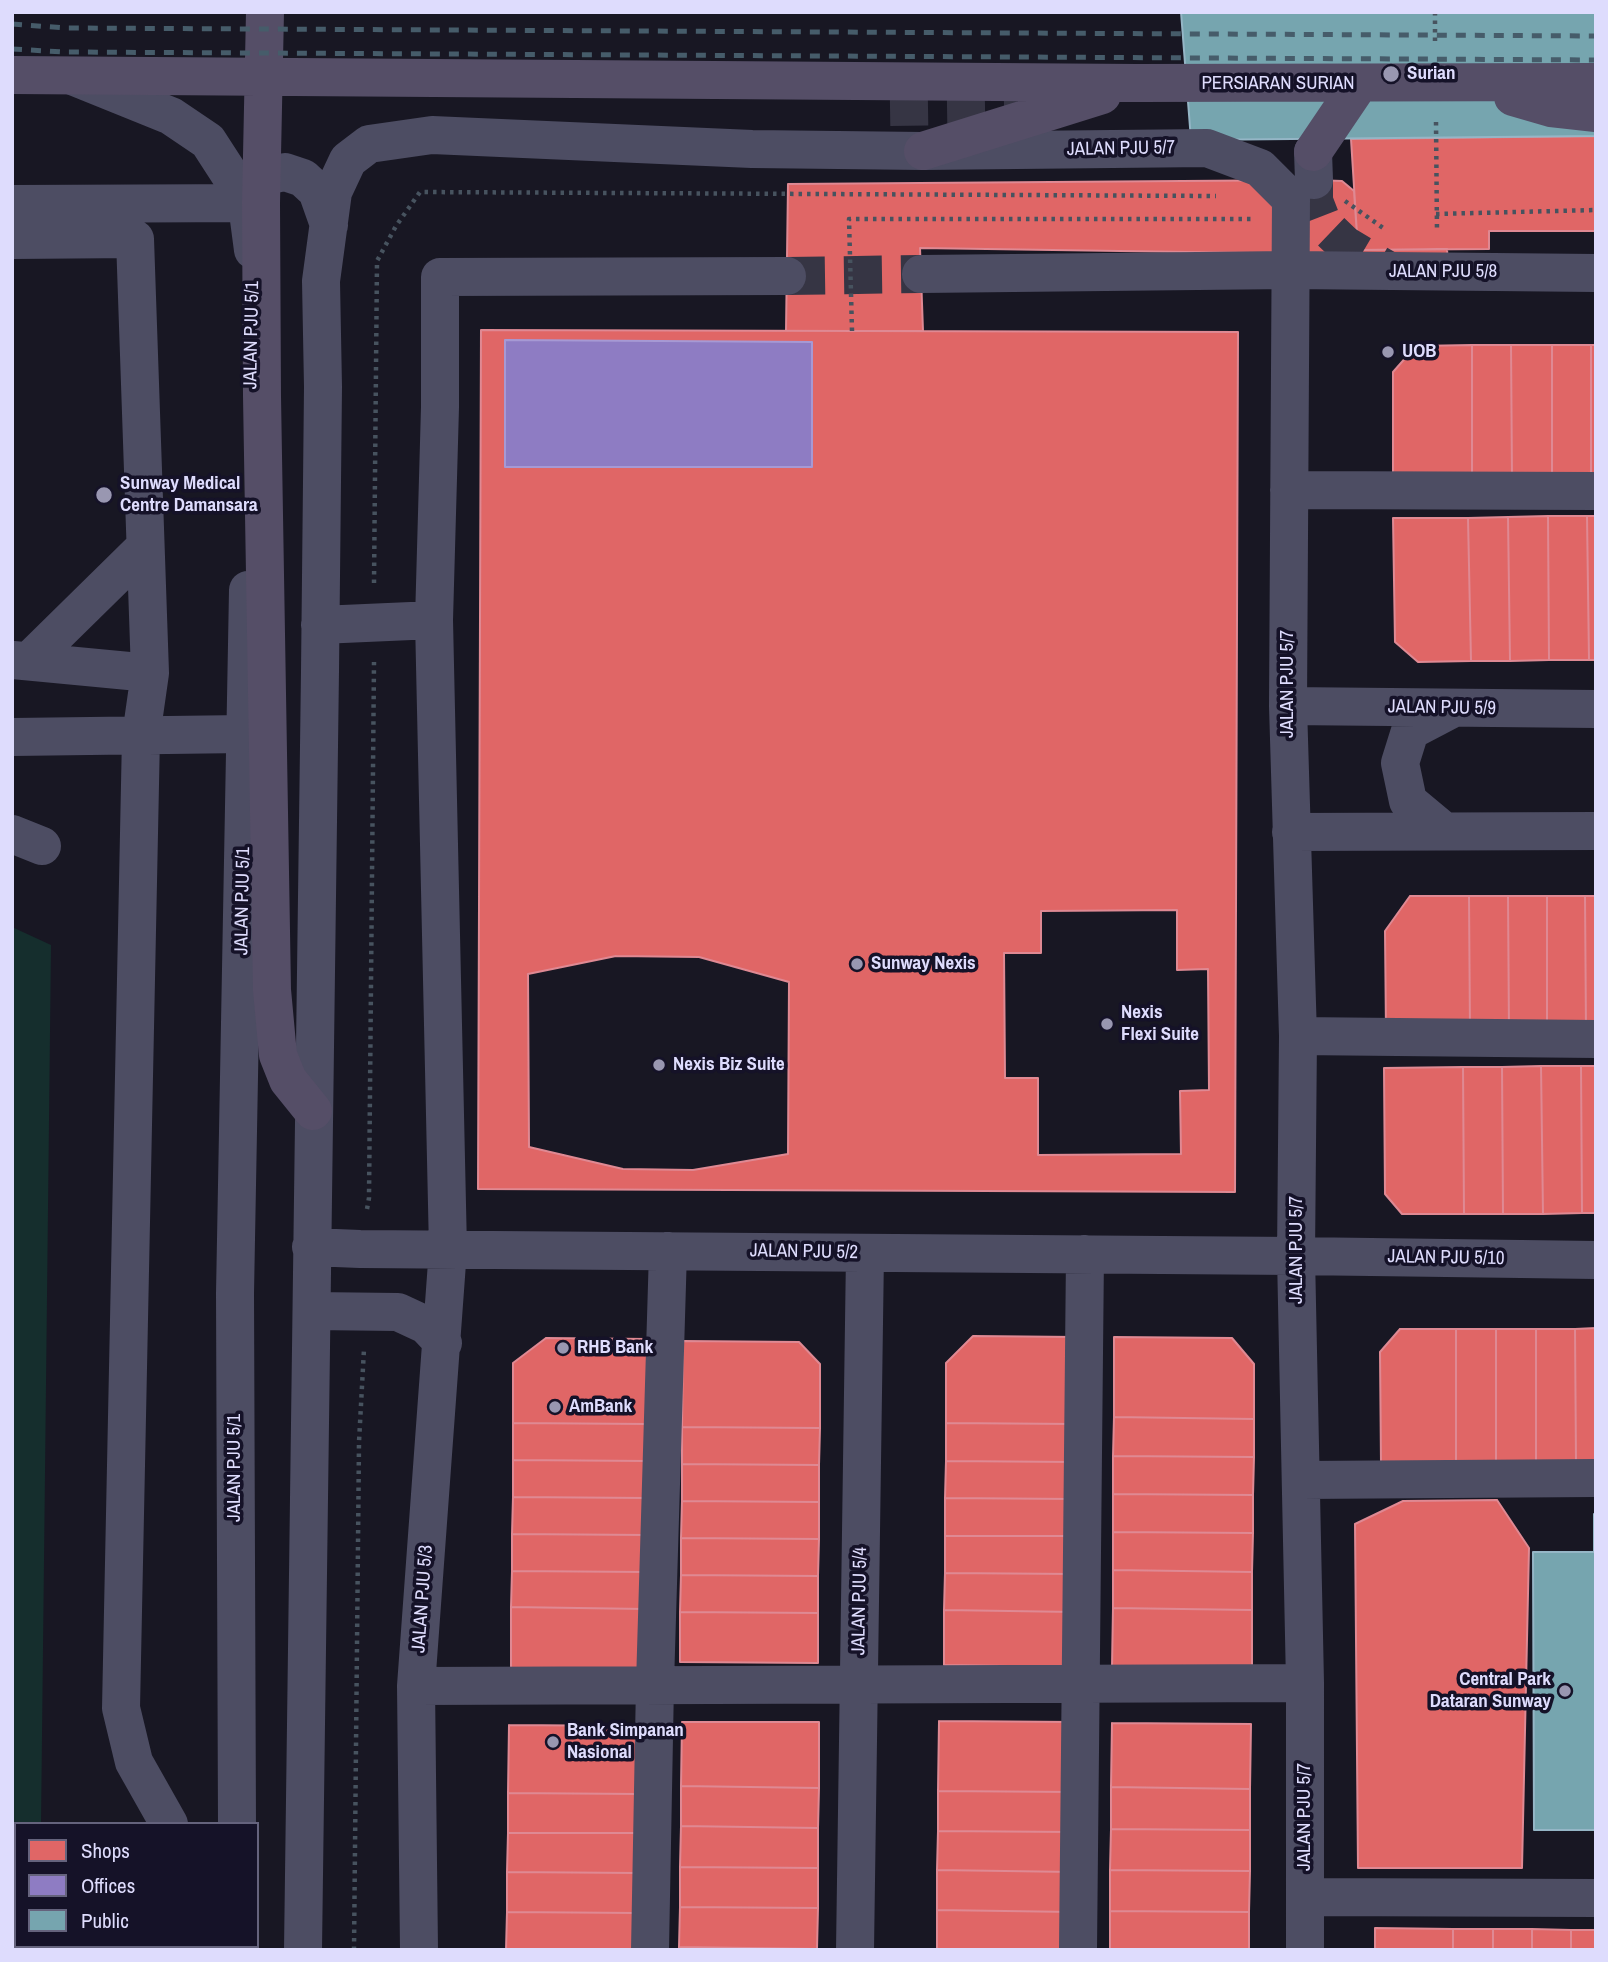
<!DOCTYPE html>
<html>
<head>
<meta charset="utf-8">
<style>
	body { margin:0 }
	#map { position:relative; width:1608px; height:1962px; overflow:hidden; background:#181723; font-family:"Archivo Narrow",sans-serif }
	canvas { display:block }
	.frame { position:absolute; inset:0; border:14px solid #dedcfd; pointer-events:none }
	.legend { position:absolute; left:14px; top:1822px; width:245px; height:126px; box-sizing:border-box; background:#151228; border:2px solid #65637d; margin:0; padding:9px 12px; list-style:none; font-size:21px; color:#dedcfd }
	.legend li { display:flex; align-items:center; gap:14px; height:35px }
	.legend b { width:35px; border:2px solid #65637d }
</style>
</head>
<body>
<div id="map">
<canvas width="1608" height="1962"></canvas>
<div class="frame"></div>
<ul class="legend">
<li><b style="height:19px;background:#e06666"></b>Shops</li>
<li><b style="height:19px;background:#8e7cc3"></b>Offices</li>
<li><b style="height:19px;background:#76a5af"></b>Public</li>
</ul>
</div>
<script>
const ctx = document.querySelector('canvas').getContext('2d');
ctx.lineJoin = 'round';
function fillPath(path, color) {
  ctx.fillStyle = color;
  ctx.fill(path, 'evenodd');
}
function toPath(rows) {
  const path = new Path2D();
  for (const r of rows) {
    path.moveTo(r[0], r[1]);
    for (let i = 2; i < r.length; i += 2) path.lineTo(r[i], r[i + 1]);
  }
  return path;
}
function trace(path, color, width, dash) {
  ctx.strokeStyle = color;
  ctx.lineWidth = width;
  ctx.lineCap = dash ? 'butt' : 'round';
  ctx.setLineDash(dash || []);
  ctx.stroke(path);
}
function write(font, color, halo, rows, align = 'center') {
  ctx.font = font + ' "Archivo Narrow",sans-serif';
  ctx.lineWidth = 7;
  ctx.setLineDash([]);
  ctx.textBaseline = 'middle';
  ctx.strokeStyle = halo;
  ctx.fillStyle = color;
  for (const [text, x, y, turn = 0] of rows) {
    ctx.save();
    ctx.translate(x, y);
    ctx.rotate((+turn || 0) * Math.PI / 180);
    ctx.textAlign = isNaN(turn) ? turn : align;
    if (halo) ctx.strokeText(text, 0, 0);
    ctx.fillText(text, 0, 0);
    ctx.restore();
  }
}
const green = toPath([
	[12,927,51,945,41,1824,16,1824,16,1832,12,1831]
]);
const shops = toPath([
	[1596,136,1596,231,1489,231,1489,249,1358,250,1351,139,1596,136],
	[1314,180,1342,181,1354,191,1358,250,1447,249,1449,279,1319,254,920,248,923,331,786,331,788,184,1314,180],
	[481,330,1238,332,1235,1192,478,1189,481,330],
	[1472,345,1511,345,1512,480,1472,480,1472,345],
	[1472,345,1472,480,1393,480,1393,372,1416,346,1472,345],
	[1511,345,1552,345,1552,480,1512,480,1511,345],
	[1552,345,1591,345,1591,480,1552,480,1552,345],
	[1591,345,1596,345,1596,480,1591,480,1591,345],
	[1548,516,1587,516,1589,660,1549,660,1548,516],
	[1548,516,1549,660,1510,661,1508,517,1548,516],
	[1587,516,1596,516,1596,660,1589,660,1587,516],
	[1508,517,1510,661,1471,661,1468,518,1508,517],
	[1393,518,1468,518,1471,661,1418,662,1395,642,1393,518],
	[1410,896,1469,896,1470,1032,1386,1033,1385,931,1410,896],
	[1469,896,1508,896,1509,1032,1470,1032,1469,896],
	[1508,896,1547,896,1547,1032,1509,1032,1508,896],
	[1547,896,1585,896,1586,1032,1547,1032,1547,896],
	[1585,896,1596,896,1596,1032,1586,1032,1585,896],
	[1177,910,1177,970,1208,969,1209,1090,1180,1091,1181,1154,1038,1155,1038,1078,1005,1078,1004,953,1041,953,1041,911,1177,910],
	[616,956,699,957,789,982,788,1154,693,1170,623,1169,529,1147,528,974,616,956],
	[1541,1066,1581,1066,1582,1213,1543,1214,1541,1066],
	[1541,1066,1543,1214,1503,1214,1502,1067,1541,1066],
	[1581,1066,1596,1066,1596,1213,1582,1213,1581,1066],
	[1463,1067,1502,1067,1503,1214,1464,1214,1463,1067],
	[1463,1067,1464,1214,1402,1214,1385,1194,1384,1068,1463,1067],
	[1596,1328,1596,1463,1576,1463,1575,1329,1596,1328],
	[1400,1329,1456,1329,1456,1464,1381,1464,1380,1352,1400,1329],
	[1456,1329,1496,1329,1496,1464,1456,1464,1456,1329],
	[1496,1329,1536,1329,1536,1463,1496,1464,1496,1329],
	[1536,1329,1575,1329,1576,1463,1536,1463,1536,1329],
	[973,1336,1076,1337,1075,1424,946,1423,946,1363,973,1336],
	[1114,1337,1232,1338,1254,1364,1254,1419,1114,1417,1114,1337],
	[546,1338,648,1339,647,1424,513,1423,513,1363,546,1338],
	[683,1341,799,1342,820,1364,820,1428,682,1427,683,1341],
	[1114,1417,1254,1419,1254,1457,1113,1456,1114,1417],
	[513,1423,647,1424,647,1461,513,1460,513,1423],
	[946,1423,1075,1424,1075,1462,946,1461,946,1423],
	[682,1427,820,1428,819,1465,682,1464,682,1427],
	[1113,1456,1254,1457,1253,1495,1113,1494,1113,1456],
	[513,1460,647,1461,646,1498,513,1497,513,1460],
	[946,1461,1075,1462,1074,1499,945,1498,946,1461],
	[682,1464,819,1465,819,1502,682,1501,682,1464],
	[1113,1494,1253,1495,1253,1533,1113,1532,1113,1494],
	[513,1497,646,1498,646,1535,512,1534,513,1497],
	[945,1498,1074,1499,1074,1536,945,1536,945,1498],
	[1497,1500,1529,1548,1522,1868,1358,1868,1355,1524,1403,1501,1497,1500],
	[682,1501,819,1502,819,1539,681,1538,682,1501],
	[1113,1532,1253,1533,1252,1572,1113,1570,1113,1532],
	[512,1534,646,1535,646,1572,512,1571,512,1534],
	[945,1536,1074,1536,1074,1574,945,1573,945,1536],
	[681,1538,819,1539,818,1576,681,1575,681,1538],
	[1113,1570,1252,1572,1252,1610,1113,1608,1113,1570],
	[512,1571,646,1572,645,1609,511,1607,512,1571],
	[945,1573,1074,1574,1074,1612,944,1610,945,1573],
	[681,1575,818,1576,818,1613,680,1612,681,1575],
	[511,1607,645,1609,645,1668,511,1668,511,1607],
	[1113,1608,1252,1610,1252,1668,1112,1667,1113,1608],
	[944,1610,1074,1612,1074,1667,944,1665,944,1610],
	[680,1612,818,1613,818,1663,680,1662,680,1612],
	[939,1721,1074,1722,1074,1792,938,1791,939,1721],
	[682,1722,819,1722,819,1788,681,1786,682,1722],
	[1112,1723,1251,1724,1250,1789,1111,1787,1112,1723],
	[509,1725,639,1726,638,1794,508,1793,509,1725],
	[681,1786,819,1788,818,1828,681,1826,681,1786],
	[1111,1787,1250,1789,1250,1830,1111,1829,1111,1787],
	[938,1791,1074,1792,1073,1832,938,1831,938,1791],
	[508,1793,638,1794,638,1833,508,1833,508,1793],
	[681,1826,818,1828,818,1868,680,1867,681,1826],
	[1111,1829,1250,1830,1250,1871,1110,1870,1111,1829],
	[938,1831,1073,1832,1073,1872,937,1870,938,1831],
	[508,1833,638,1833,637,1873,507,1872,508,1833],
	[680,1867,818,1868,818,1908,680,1907,680,1867],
	[937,1870,1073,1872,1073,1912,937,1910,937,1870],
	[1110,1870,1250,1871,1249,1912,1110,1911,1110,1870],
	[507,1872,637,1873,637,1913,507,1912,507,1872],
	[680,1907,818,1908,817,1949,679,1947,680,1907],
	[937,1910,1073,1912,1072,1950,937,1950,937,1910],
	[1110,1911,1249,1912,1249,1950,1110,1950,1110,1911],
	[507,1912,637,1913,637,1950,506,1950,507,1912],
	[1375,1928,1453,1929,1453,1950,1375,1950,1375,1928],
	[1453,1929,1493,1929,1493,1950,1453,1950,1453,1929],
	[1493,1929,1532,1929,1532,1950,1493,1950,1493,1929],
	[1532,1929,1571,1930,1571,1950,1532,1950,1532,1929],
	[1571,1930,1596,1930,1596,1950,1571,1950,1571,1930],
	[679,1947,817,1949,817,1950,679,1950,679,1947]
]);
const offices = toPath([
	[505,340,812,342,812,467,505,467,505,340]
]);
const public = toPath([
	[1181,12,1596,12,1596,136,1191,140,1181,12],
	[1594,1514,1596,1514,1596,1830,1534,1830,1533,1552,1594,1552,1594,1514]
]);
const minorTunnel = toPath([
	[890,107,1017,105],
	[1314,180,1314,201,1323,224,1345,245,1391,272],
	[787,276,921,274]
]);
const path = toPath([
	[1435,12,1435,43],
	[1436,122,1437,232],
	[1345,201,1386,230],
	[1436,214,1596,210],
	[852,331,849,219,1252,219],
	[374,583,377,261,396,226,420,192,1216,196],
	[367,1209,369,1198,374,662],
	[354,1950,359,1442,364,1349]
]);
const minor = toPath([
	[72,76,171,116,208,141,230,175,248,212,253,250],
	[1313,152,1314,180],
	[12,204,261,203],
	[249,207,255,186,266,176,285,172,303,178,317,191,329,225],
	[12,240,135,239,150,673,141,736,121,1708,134,1762,169,1824],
	[921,274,1290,270,1596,273],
	[1289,490,1596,491],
	[320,625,434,620],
	[13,660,150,673],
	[29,661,145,547],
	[1288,706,1596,709],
	[12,737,245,734],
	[1444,831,1408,801,1400,763,1410,731,1452,709],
	[1291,832,1596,831],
	[12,834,42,846],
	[1298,1036,1596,1039],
	[311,1247,360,1249,1296,1256,1596,1260],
	[312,1311,398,1312,426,1325,443,1343],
	[1302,1480,1596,1478],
	[416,1686,1305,1683],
	[237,1824,235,1293,248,590],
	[1305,1897,1596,1898],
	[237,1946,237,1950],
	[303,1950,320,671,323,387,321,281,333,192,348,160,369,144,432,135,752,149,923,151,1207,148,1260,168,1291,199,1288,706,1298,1036,1296,1256,1305,1683,1305,1950],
	[419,1950,416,1686,448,1249,434,620,440,407,440,277,787,276],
	[650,1950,655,1684,668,1251],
	[855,1950,865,1253],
	[1078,1950,1085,1254]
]);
const major = toPath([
	[265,12,261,203,262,396,272,990,278,1055,288,1080,313,1111],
	[12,75,1137,83,1596,82],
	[1513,97,1551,108,1596,113],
	[923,151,1102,95],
	[1313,152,1359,84]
]);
const rail = toPath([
	[12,24,65,28,1596,36],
	[12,49,64,52,1596,60]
]);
const markers = [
	[1391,74,9,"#9997b1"],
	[1388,352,7,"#9997b1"],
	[104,495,9,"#9997b1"],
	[857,964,7,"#9997b1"],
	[1107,1024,7,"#9997b1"],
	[659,1065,7,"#9997b1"],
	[563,1348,7,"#9997b1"],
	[555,1407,7,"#9997b1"],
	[1565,1691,7,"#9997b1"],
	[553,1742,7,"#9997b1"]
];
const poiNames = [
	["Surian",1407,74],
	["UOB",1402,352],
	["Sunway Medical",120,484],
	["Centre Damansara",120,506],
	["Sunway Nexis",871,964],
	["Nexis",1121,1013],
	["Flexi Suite",1121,1035],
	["Nexis Biz Suite",673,1065],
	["RHB Bank",577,1348],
	["AmBank",569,1407],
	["Central Park",1551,1680,"right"],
	["Dataran Sunway",1551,1702,"right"],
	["Bank Simpanan",567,1731],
	["Nasional",567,1753]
];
const streetNames = [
	["PERSIARAN SURIAN",1278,84],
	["JALAN PJU 5/7",1121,149,-1],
	["JALAN PJU 5/8",1443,272],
	["JALAN PJU 5/1",252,335,-89],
	["JALAN PJU 5/7",1288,684,-90],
	["JALAN PJU 5/9",1442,708,1],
	["JALAN PJU 5/1",243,901,-89],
	["JALAN PJU 5/7",1297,1250,-90],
	["JALAN PJU 5/2",804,1252,1],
	["JALAN PJU 5/10",1446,1258,1],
	["JALAN PJU 5/1",235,1468,-90],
	["JALAN PJU 5/3",423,1599,-86],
	["JALAN PJU 5/4",860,1601,-89],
	["JALAN PJU 5/7",1305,1817,-90]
];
fillPath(green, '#152e2d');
fillPath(shops, '#e06666');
trace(shops, '#df8993', 2);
fillPath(offices, '#8e7cc3');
trace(offices, '#a699d4', 2);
fillPath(public, '#76a5af');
trace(public, '#95b6c6', 2);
trace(minorTunnel, '#363544', 38, [38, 19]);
trace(path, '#47535f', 4.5, [3.5, 5]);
trace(minor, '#4d4d63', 38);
trace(major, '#554e67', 38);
trace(rail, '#465c6a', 5, [10, 9]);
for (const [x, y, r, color] of markers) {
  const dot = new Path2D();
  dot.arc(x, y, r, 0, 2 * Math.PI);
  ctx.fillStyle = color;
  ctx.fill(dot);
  trace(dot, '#151228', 2.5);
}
write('bold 19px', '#dedcfd', '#151228', poiNames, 'left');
write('19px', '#dedcfd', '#151228', streetNames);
</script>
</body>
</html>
